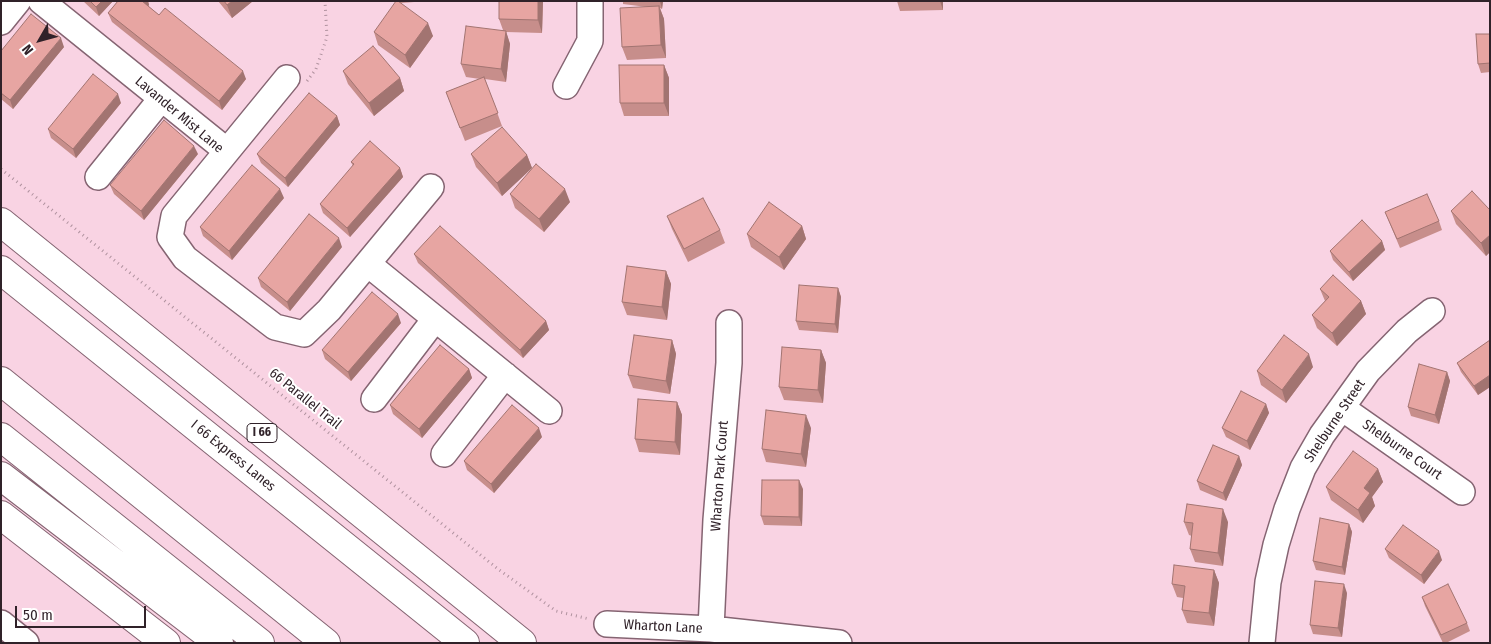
<!DOCTYPE html>
<html>
<head>
<meta charset="utf-8">
<style>
	body { margin:0 }
	#map { position:relative; width:1491px; height:644px; overflow:hidden; background:#f9d3e3; font-family:"Fira Sans Condensed",sans-serif }
	canvas { display:block }
	.frame { position:absolute; inset:0; border:2px solid #302229; pointer-events:none }
	.north { position:absolute; left:15px; top:15px; width:50px; height:50px; -webkit-text-stroke:4px #fff; paint-order:stroke; rotate:232deg; font-size:14px; font-weight:700; line-height:20px; text-align:center; color:#302229 }
	.north::after { content:''; display:block; margin:auto; width:18px; height:22px; background:#302229; clip-path:polygon(50% 0,100% 100%,50% 72%,0 100%) }
	.scale { position:absolute; left:15px; top:606px; width:131px; height:22px; box-sizing:border-box; border:2px solid #302229; border-top:0; padding-left:6px; font-size:15px; line-height:18px; white-space:nowrap; color:#302229; -webkit-text-stroke:4px #fff; paint-order:stroke }
</style>
</head>
<body>
<div id="map">
<canvas width="1491" height="644"></canvas>
<div class="frame"></div>
<div class="north">N</div>
<div class="scale">50 m</div>
</div>
<script>
const ctx = document.querySelector('canvas').getContext('2d');
ctx.lineJoin = 'round';
function toPath(rows) {
  const path = new Path2D();
  for (const r of rows) {
    path.moveTo(r[0], r[1]);
    for (let i = 2; i < r.length; i += 2) path.lineTo(r[i], r[i + 1]);
  }
  return path;
}
function trace(path, color, width, dash) {
  ctx.strokeStyle = color;
  ctx.lineWidth = width;
  ctx.lineCap = dash ? 'butt' : 'round';
  ctx.setLineDash(dash || []);
  ctx.stroke(path);
}
function fillPath(path, color) {
  ctx.fillStyle = color;
  ctx.fill(path, 'evenodd');
}
function write(font, color, halo, rows, align = 'center') {
  ctx.font = font + ' "Fira Sans Condensed",sans-serif';
  ctx.lineWidth = 4;
  ctx.setLineDash([]);
  ctx.textBaseline = 'middle';
  ctx.strokeStyle = halo;
  ctx.fillStyle = color;
  for (const [text, x, y, turn = 0] of rows) {
    ctx.save();
    ctx.translate(x, y);
    ctx.rotate((+turn || 0) * Math.PI / 180);
    ctx.textAlign = isNaN(turn) ? turn : align;
    if (halo) ctx.strokeText(text, 0, 0);
    ctx.fillText(text, 0, 0);
    ctx.restore();
  }
}
const path = toPath([
	[307,81,316,69,327,37,325,1],
	[1,169,498,569,556,611,589,619]
]);
const minor = toPath([
	[41,1,227,151],
	[1,22,18,1],
	[287,78,174,216,170,237,185,258,275,327,304,334,329,310,431,187],
	[566,86,590,41,590,1],
	[98,177,161,99],
	[368,264,549,411],
	[374,399,435,319],
	[1342,408,1462,492],
	[444,454,505,375],
	[1,623,26,643],
	[607,624,711,629,839,643],
	[711,629,716,520,729,363,729,323],
	[1262,643,1268,582,1276,545,1287,509,1303,468,1322,435,1368,371,1407,331,1432,311]
]);
const highway = toPath([
	[1,222,522,643],
	[1,270,465,643],
	[1,381,326,643],
	[1,437,260,643],
	[1,476,219,643],
	[1,515,166,643]
]);
const wall = toPath([
	[83,1,113,1,99,16],
	[118,1,148,1,149,5,148,6,159,15,246,79,222,110,112,22,108,13],
	[218,1,253,1,232,18],
	[399,1,427,1,401,3,433,36,410,68,378,45,374,32,399,3],
	[543,1,542,33,506,32,510,44,506,82,485,79,502,126,465,141,446,92,480,79,466,77,461,64,503,30,499,19],
	[623,1,663,1,662,9,660,8,664,19,666,58,627,60,622,47,647,7,623,4],
	[897,1,943,1,943,10,900,11],
	[1490,34,1490,72,1481,73,1478,64],
	[64,47,13,109,1,99,1,51],
	[664,65,669,78,669,116,624,116,620,103],
	[343,71,400,78,404,91,374,116,348,84],
	[121,103,76,158,51,138,48,129],
	[337,116,340,125,288,187,261,163,257,154],
	[198,154,144,220,114,194,110,185],
	[471,154,527,155,532,168,502,196,476,167],
	[351,162,400,168,403,177,350,237,323,213,320,204,353,166],
	[510,194,570,202,544,232,515,208],
	[284,198,232,260,203,236,200,227],
	[1489,209,1490,209,1490,252,1486,256,1456,224,1451,211],
	[1385,212,1439,221,1442,230,1400,248],
	[667,216,720,230,725,243,688,262,672,229],
	[802,226,806,239,784,270,751,247,747,234],
	[1382,241,1385,250,1353,281,1333,260,1330,251],
	[342,247,290,311,261,287,258,278],
	[414,254,546,321,549,330,523,358,418,263],
	[666,271,671,284,667,320,627,315,622,302],
	[838,288,841,297,838,333,799,330,796,321],
	[1320,289,1361,301,1366,314,1337,346,1317,328,1312,315,1325,301],
	[401,323,351,381,325,359,322,350],
	[672,340,676,354,670,394,633,388,628,375],
	[1490,340,1490,387,1478,395,1461,372,1457,363],
	[821,350,826,363,823,403,784,400,779,387],
	[1313,367,1286,403,1261,385,1257,371],
	[469,369,472,378,422,438,393,414,390,405],
	[1447,372,1450,381,1439,424,1411,416,1408,407],
	[677,402,682,415,680,455,639,452,635,439],
	[1266,404,1269,413,1250,450,1226,437,1222,428],
	[811,428,806,467,766,462,762,449],
	[542,437,494,493,467,470,464,461],
	[1239,456,1242,465,1226,501,1200,490,1197,481],
	[1378,469,1383,482,1372,497,1375,506,1363,523,1331,500,1326,487],
	[803,489,802,526,764,525,761,516],
	[1184,522,1228,522,1223,566,1195,562,1190,549,1192,536,1189,535],
	[1349,524,1352,532,1345,575,1316,570,1313,561],
	[1385,549,1442,560,1424,584,1389,558],
	[1214,570,1219,583,1214,626,1187,623,1182,610,1183,598,1177,597,1172,584],
	[1347,593,1342,637,1313,634,1310,625],
	[1422,597,1467,623,1470,631,1446,643,1443,643,1425,606]
]);
const shadedWall = toPath([
	[102,1,113,1,99,16,96,7],
	[142,1,148,1,149,5,145,10],
	[232,1,253,1,232,18,227,5],
	[538,1,543,1,542,33,538,20],
	[660,1,663,1,662,9],
	[940,1,943,1,943,10],
	[659,6,664,19,666,58,661,45],
	[428,23,433,36,410,68,405,55],
	[506,31,510,44,506,82,501,69],
	[61,38,64,47,13,109,10,100],
	[664,65,669,78,669,116,664,103],
	[243,71,246,79,222,110,219,101],
	[400,78,404,91,374,116,369,103],
	[118,94,121,103,76,158,73,149],
	[337,116,340,125,288,187,285,178],
	[194,146,198,154,144,220,141,211],
	[527,155,532,168,502,196,497,183],
	[400,168,403,177,350,237,347,228],
	[280,189,284,198,232,260,229,251],
	[565,189,570,202,544,232,539,219],
	[802,226,806,239,784,270,779,257],
	[1490,235,1490,252,1486,256,1481,243],
	[339,238,342,247,290,311,287,302],
	[1382,241,1385,250,1353,281,1349,272],
	[666,271,671,284,667,320,662,307],
	[838,288,841,297,838,333,835,324],
	[1361,301,1366,314,1337,346,1332,333],
	[398,314,401,323,351,381,348,372],
	[546,321,549,330,523,358,520,350],
	[672,340,676,354,670,394,666,381],
	[821,350,826,363,823,403,818,390],
	[1309,354,1313,367,1286,403,1282,390],
	[469,369,472,378,422,438,419,429],
	[1447,372,1450,381,1439,424,1435,415],
	[1490,375,1490,387,1478,395,1474,386],
	[677,402,682,415,680,455,675,442],
	[1266,404,1269,413,1250,450,1247,441],
	[806,415,811,428,806,467,801,454],
	[539,428,542,437,494,493,491,484],
	[1239,456,1242,465,1226,501,1223,493],
	[1378,469,1383,482,1372,497,1375,506,1363,523,1358,510,1364,488],
	[799,480,803,489,802,526,799,517],
	[1223,509,1228,522,1223,566,1218,553],
	[1349,524,1352,532,1345,575,1342,567],
	[1439,551,1442,560,1424,584,1421,575],
	[1214,570,1219,583,1214,626,1209,613],
	[1344,584,1347,593,1342,637,1338,628]
]);
const building = toPath([
	[90,1,102,1,96,7,90,1],
	[118,1,142,1,159,15,165,8,243,71,219,101,108,13,118,1],
	[224,1,232,1,227,5,224,1],
	[396,1,398,1,428,23,405,55,374,32,396,1],
	[499,1,538,1,538,20,499,19,499,1],
	[659,6,661,45,622,47,620,8,659,6],
	[31,14,61,38,10,100,1,93,1,51,31,14],
	[466,26,506,31,501,69,461,64,466,26],
	[1476,34,1490,34,1490,63,1478,64,1476,34],
	[373,46,400,78,369,103,343,71,373,46],
	[619,65,664,65,664,103,620,103,619,65],
	[93,74,118,94,73,149,48,129,93,74],
	[484,77,498,113,460,128,446,92,484,77],
	[309,93,337,116,285,178,257,154,309,93],
	[164,120,194,146,141,211,110,185,164,120],
	[502,127,527,155,497,183,471,154,502,127],
	[370,141,400,168,347,228,320,204,354,164,351,162,370,141],
	[536,164,565,189,539,219,510,194,536,164],
	[252,165,280,189,229,251,200,227,252,165],
	[1472,191,1489,209,1490,209,1490,235,1481,243,1451,211,1472,191],
	[1427,194,1439,221,1397,239,1385,212,1427,194],
	[703,198,720,230,684,249,667,216,703,198],
	[769,202,802,226,779,257,747,234,769,202],
	[309,214,339,238,287,302,258,278,309,214],
	[1362,220,1382,241,1349,272,1330,251,1362,220],
	[440,226,546,321,520,350,414,254,440,226],
	[627,266,666,271,662,307,622,302,627,266],
	[1333,275,1361,301,1332,333,1312,315,1329,297,1320,289,1333,275],
	[799,285,838,288,835,324,796,321,799,285],
	[372,292,398,314,348,372,322,350,372,292],
	[634,335,672,340,666,381,628,375,634,335],
	[1284,335,1309,354,1282,390,1257,371,1284,335],
	[1490,340,1490,375,1474,386,1457,363,1490,340],
	[440,345,469,369,419,429,390,405,440,345],
	[782,347,821,350,818,390,779,387,782,347],
	[1419,364,1447,372,1435,415,1408,407,1419,364],
	[1241,391,1266,404,1247,441,1222,428,1241,391],
	[638,399,677,402,675,442,635,439,638,399],
	[512,405,539,428,491,484,464,461,512,405],
	[766,410,806,415,801,454,762,449,766,410],
	[1213,445,1239,456,1223,493,1197,481,1213,445],
	[1353,451,1378,469,1364,488,1370,493,1358,510,1326,487,1353,451],
	[762,480,799,480,799,517,761,516,762,480],
	[1187,504,1223,509,1218,553,1190,549,1193,523,1184,522,1187,504],
	[1320,518,1349,524,1342,567,1313,561,1320,518],
	[1403,525,1439,551,1421,575,1385,549,1403,525],
	[1174,565,1214,570,1209,613,1182,610,1185,586,1172,584,1174,565],
	[1315,581,1344,584,1338,628,1310,625,1315,581],
	[1448,584,1467,623,1441,635,1422,597,1448,584]
]);
const shields = [
	[262,433,30]
];
const shieldNames = [
	["I 66",262,433]
];
const streetNames = [
	["Lavander Mist Lane",179,115,40],
	["66 Parallel Trail",305,399,39],
	["Shelburne Street",1335,421,-56],
	["Shelburne Court",1402,450,35],
	["I 66 Express Lanes",233,456,39],
	["Wharton Park Court",720,476,-86],
	["Wharton Lane",663,627,3]
];
trace(minor, '#856472', 28);
trace(highway, '#856472', 30);
trace(path, '#b0929f', 3, [1, 4]);
trace(minor, '#fff', 25);
trace(highway, '#fff', 28);
fillPath(wall, '#c78e8b');
fillPath(shadedWall, '#a27471');
fillPath(building, '#e7a5a2');
trace(building, '#a27471', 1);
for (const [x, y, w] of shields) {
  const box = new Path2D();
  box.roundRect(x - w / 2, y - 9.5, w, 19, 4);
  ctx.fillStyle = '#fff';
  ctx.fill(box);
  trace(box, '#302229', 1);
}
write('bold 12px', '#302229', null, shieldNames);
write('14px', '#302229', '#fff', streetNames);
</script>
</body>
</html>
